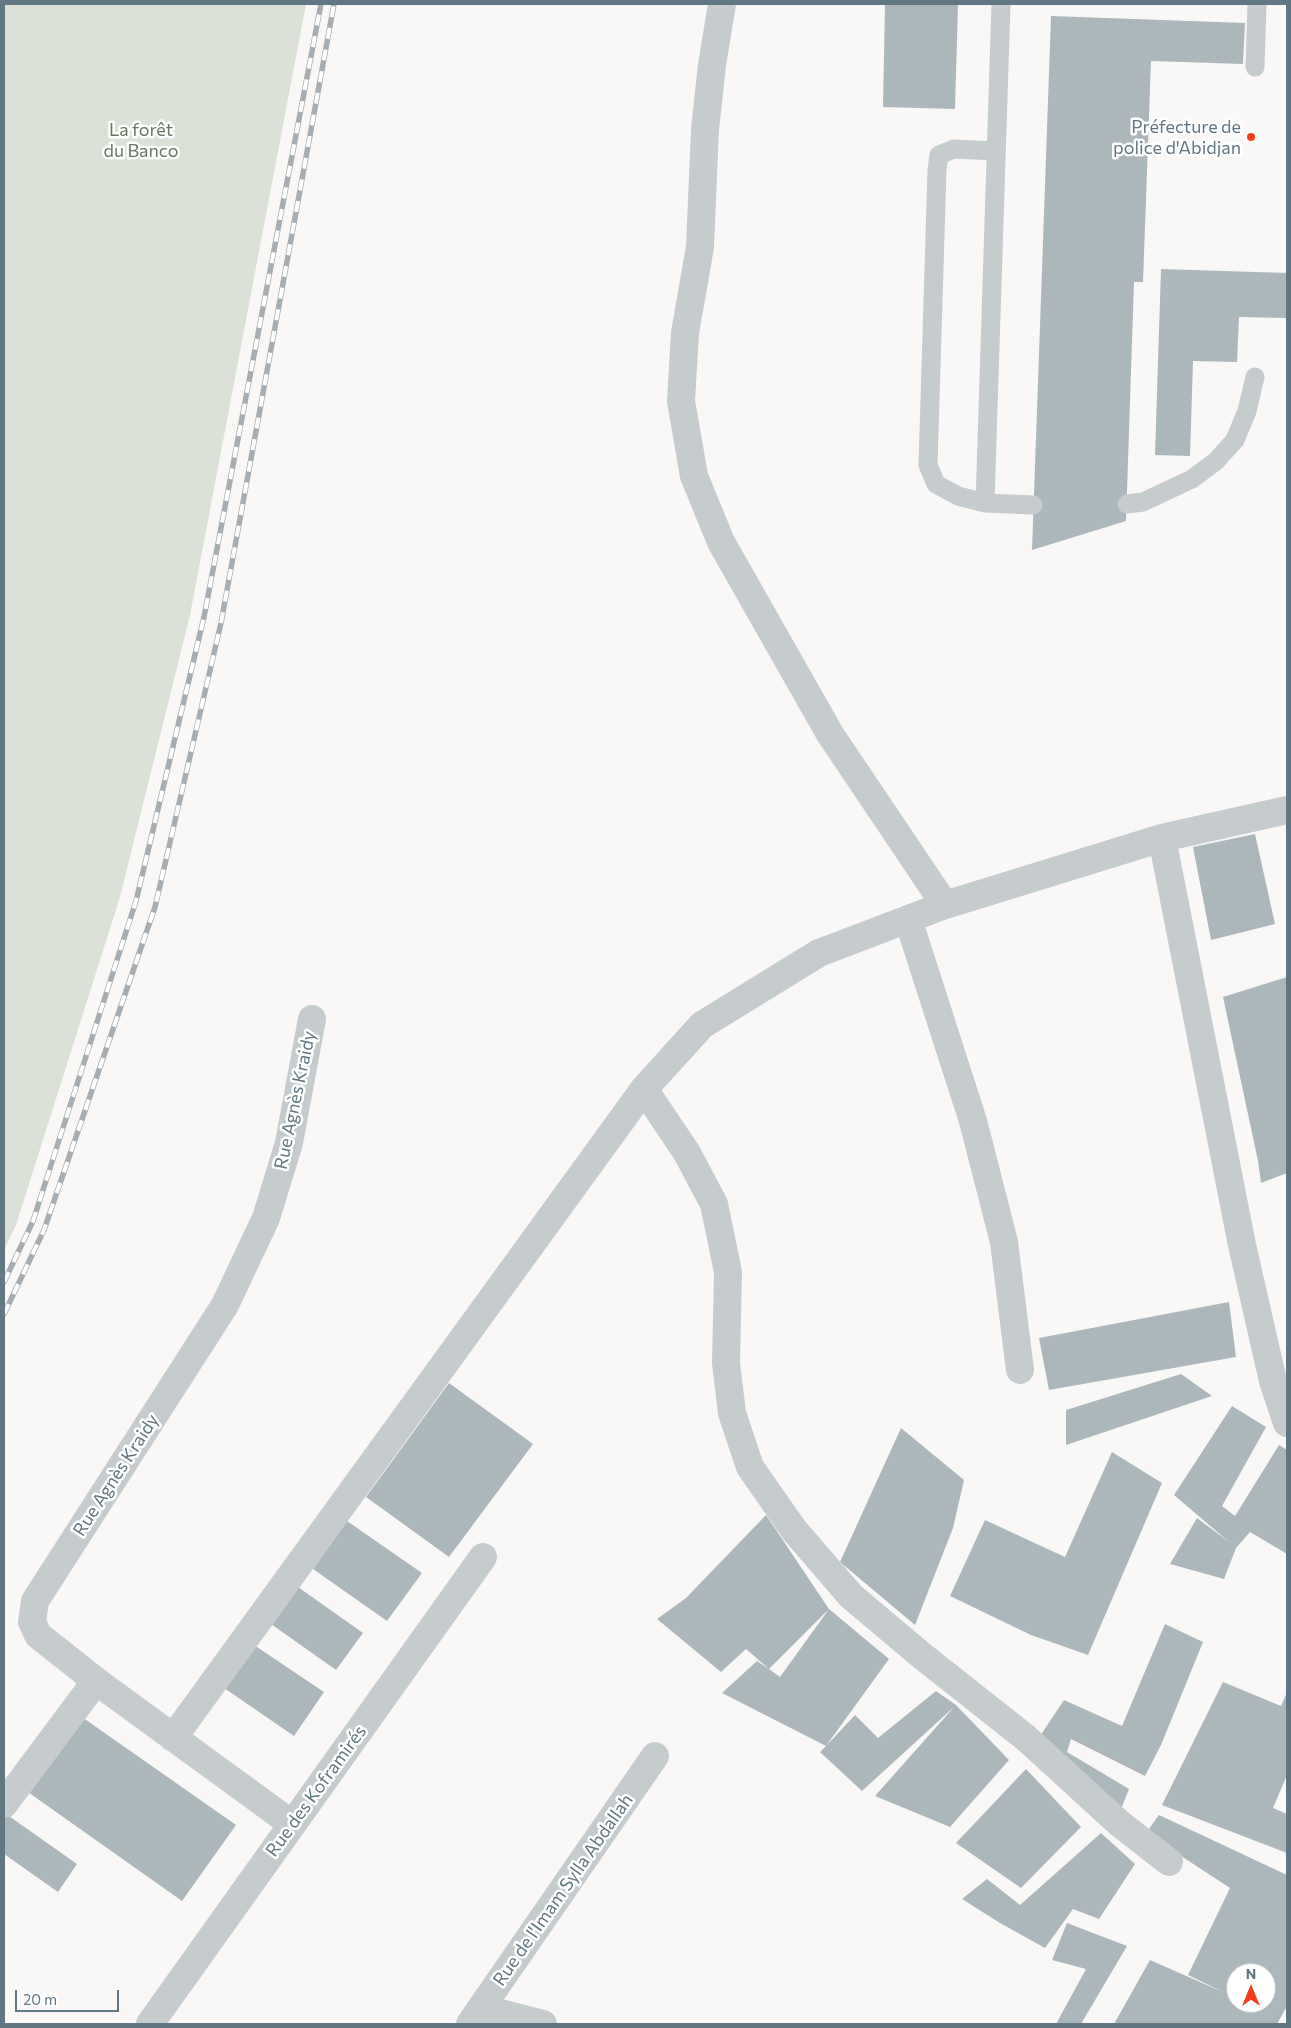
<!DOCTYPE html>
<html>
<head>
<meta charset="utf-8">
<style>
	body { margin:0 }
	#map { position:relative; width:1291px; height:2028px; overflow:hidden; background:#f9f8f6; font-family:Commissioner,sans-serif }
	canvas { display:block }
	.frame { position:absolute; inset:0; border:5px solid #617783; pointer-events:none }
	.north { position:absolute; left:1226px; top:1963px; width:50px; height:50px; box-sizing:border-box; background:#fff; border:1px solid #c0c9cd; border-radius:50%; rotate:0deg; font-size:14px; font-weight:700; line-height:20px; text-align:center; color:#617783 }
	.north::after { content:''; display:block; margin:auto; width:18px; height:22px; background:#f03e1e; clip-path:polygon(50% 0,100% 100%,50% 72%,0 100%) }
	.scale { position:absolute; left:15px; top:1990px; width:104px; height:22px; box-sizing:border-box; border:2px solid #617783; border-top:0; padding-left:6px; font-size:15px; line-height:18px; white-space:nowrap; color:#617783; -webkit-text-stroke:4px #fff; paint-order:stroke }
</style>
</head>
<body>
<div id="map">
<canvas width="1291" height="2028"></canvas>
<div class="frame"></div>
<div class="north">N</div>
<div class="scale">20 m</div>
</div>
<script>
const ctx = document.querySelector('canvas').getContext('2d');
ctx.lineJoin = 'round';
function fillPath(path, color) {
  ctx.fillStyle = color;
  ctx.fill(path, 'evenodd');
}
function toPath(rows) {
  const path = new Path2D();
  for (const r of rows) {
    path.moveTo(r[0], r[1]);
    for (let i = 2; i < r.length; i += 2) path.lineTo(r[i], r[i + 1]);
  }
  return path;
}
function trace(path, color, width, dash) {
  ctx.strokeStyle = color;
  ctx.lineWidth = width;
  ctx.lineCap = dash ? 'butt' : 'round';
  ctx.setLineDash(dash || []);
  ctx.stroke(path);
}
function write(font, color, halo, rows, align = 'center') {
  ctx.font = font + ' Commissioner,sans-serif';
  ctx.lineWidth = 5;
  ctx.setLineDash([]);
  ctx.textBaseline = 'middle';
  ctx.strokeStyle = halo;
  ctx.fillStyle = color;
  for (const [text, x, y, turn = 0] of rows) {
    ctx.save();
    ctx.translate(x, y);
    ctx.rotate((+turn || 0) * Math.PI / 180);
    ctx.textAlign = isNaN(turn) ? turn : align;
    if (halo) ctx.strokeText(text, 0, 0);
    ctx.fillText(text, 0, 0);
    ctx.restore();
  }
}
const green = toPath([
	[4,4,306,4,190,615,120,897,16,1225,4,1250]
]);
const building = toPath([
	[885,4,958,4,955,109,883,107],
	[1051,16,1245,23,1243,64,1151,61,1143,282,1134,282,1126,521,1032,550],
	[1161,269,1287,273,1287,318,1239,317,1237,362,1193,361,1190,456,1155,455],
	[1255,834,1275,924,1211,940,1193,847],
	[1287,977,1287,1173,1261,1183,1258,1161,1223,997],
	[1229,1302,1236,1357,1049,1390,1039,1338],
	[1181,1374,1212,1396,1066,1445,1066,1410],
	[449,1383,533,1444,449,1557,366,1497],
	[1232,1406,1266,1427,1222,1506,1235,1516,1279,1445,1287,1450,1287,1554,1250,1532,1236,1548,1224,1579,1170,1564,1197,1518,1229,1542,1174,1495],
	[901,1428,964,1480,953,1528,915,1625,840,1562],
	[1112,1452,1162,1483,1088,1655,1031,1635,950,1596,985,1520,1065,1557],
	[766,1515,829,1609,889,1659,826,1746,855,1715,878,1738,936,1691,956,1705,1009,1760,950,1827,875,1796,954,1707,862,1791,820,1752,826,1746,722,1693,757,1661,769,1669,746,1649,721,1672,657,1619,686,1598],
	[829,1609,780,1677,769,1669],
	[347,1521,422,1573,387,1621,313,1569],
	[298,1587,363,1633,336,1670,271,1624],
	[1165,1624,1203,1642,1161,1745,1145,1776,1071,1739,1067,1752,1129,1789,1121,1809,1040,1736,1064,1700,1122,1726],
	[254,1645,324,1692,294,1736,224,1688],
	[1223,1682,1281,1706,1287,1692,1287,1775,1273,1808,1287,1814,1287,1853,1162,1805],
	[79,1715,236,1825,182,1901,25,1790],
	[1026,1769,1081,1827,1021,1888,956,1843],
	[6,1814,77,1864,58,1892,4,1854,4,1817],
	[1159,1815,1287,1875,1287,2006,1277,2024,1114,2024,1150,1960,1225,1993,1188,1975,1230,1888,1146,1833],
	[1236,1973,1266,1973,1266,2003,1236,2003],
	[1101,1833,1135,1864,1099,1919,1073,1909,1045,1948,1000,1923,962,1899,987,1879,1020,1905],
	[1067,1923,1127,1946,1081,2024,1056,2024,1086,1969,1052,1960]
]);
const lane = toPath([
	[1255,67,1257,4],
	[996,151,954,149,939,155,937,170,928,465,936,484,958,496,985,503,1033,505],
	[985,503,1001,4],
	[1127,504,1143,502,1192,479,1216,461,1235,440,1247,411,1255,377]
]);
const street = toPath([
	[722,4,712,65,705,129,700,247,685,333,681,401,694,476,721,542,830,734,945,905],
	[1162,838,1242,1245,1273,1381,1287,1423],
	[908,919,973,1121,1004,1242,1020,1370],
	[644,1089,687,1153,714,1204,728,1272,726,1363,732,1413,750,1467,794,1530,851,1596,921,1655,1026,1738,1119,1823,1169,1862],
	[173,1738,644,1089,702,1025,819,953,945,905,1162,838,1287,810],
	[4,1804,96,1681],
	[292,1824,96,1681,38,1635,32,1622,35,1601,225,1305,266,1218,289,1143,312,1019],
	[481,2008,543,2024],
	[150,2024,483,1557],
	[470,2024,655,1756]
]);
const rail = toPath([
	[4,1282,33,1221,136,901,204,617,321,4],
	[4,1314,44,1230,155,907,221,623,334,4]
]);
const markers = [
	[1251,137,5,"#f03e1e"]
];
const poiNames = [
	["Préfecture de",1241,127],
	["police d'Abidjan",1241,148]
];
const parkNames = [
	["La forêt",141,130],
	["du Banco",141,151]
];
const streetNames = [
	["Rue Agnès Kraidy",295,1100,-78],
	["Rue Agnès Kraidy",116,1475,-57],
	["Rue des Koframirés",316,1791,-54],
	["Rue de l'Imam Sylla Abdallah",563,1890,-55]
];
fillPath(green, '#dbe1d6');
fillPath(building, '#acb7bb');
trace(lane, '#c6cbce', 19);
trace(street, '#c6cbce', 28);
trace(rail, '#a6aeb3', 5.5);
trace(rail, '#fff', 4, [11]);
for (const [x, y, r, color] of markers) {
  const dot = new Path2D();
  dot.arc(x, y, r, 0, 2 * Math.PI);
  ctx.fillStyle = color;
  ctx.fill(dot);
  trace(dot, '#fff', 2);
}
write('18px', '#617783', '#fff', poiNames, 'right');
write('18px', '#677a61', '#fff', parkNames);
write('18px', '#617783', '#fff', streetNames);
</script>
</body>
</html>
